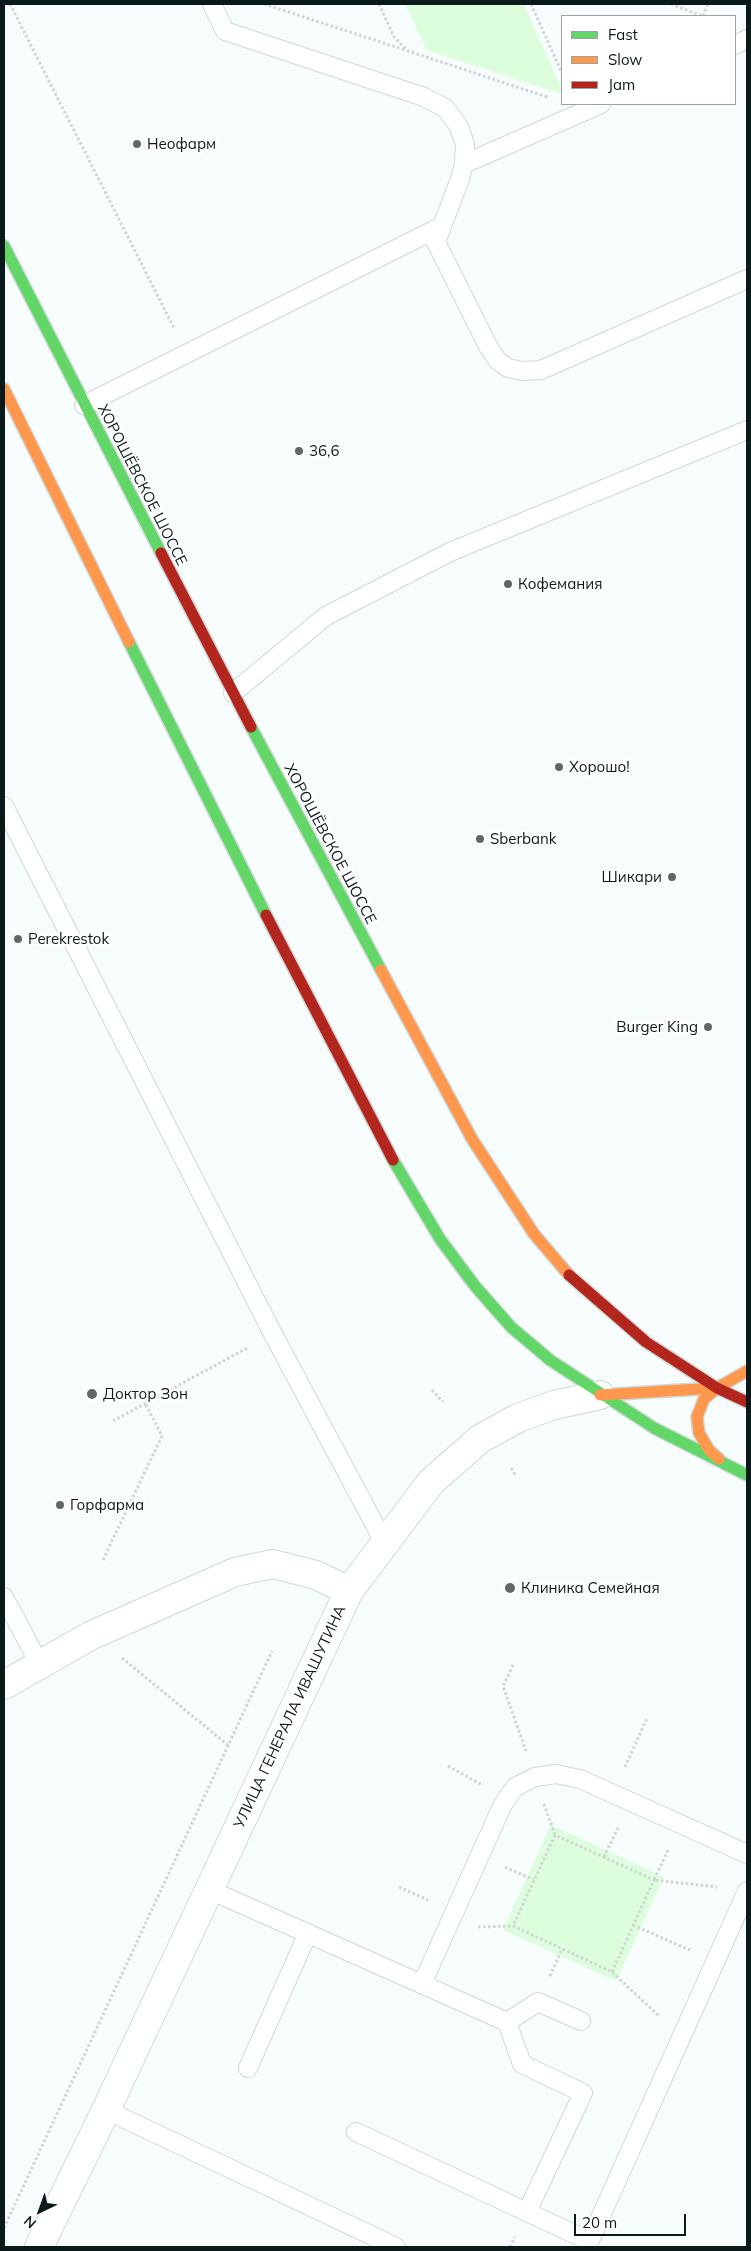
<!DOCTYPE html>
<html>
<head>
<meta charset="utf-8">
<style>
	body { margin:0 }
	#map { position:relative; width:751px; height:2251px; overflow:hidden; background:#f7fcfc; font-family:Mulish,sans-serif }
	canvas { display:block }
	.frame { position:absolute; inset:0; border:5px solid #0a1919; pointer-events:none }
	.legend { position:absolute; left:561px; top:15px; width:175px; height:90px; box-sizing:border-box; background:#fff; border:1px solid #9da3a3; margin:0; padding:6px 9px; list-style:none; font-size:15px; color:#0a1919 }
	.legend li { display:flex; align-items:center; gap:10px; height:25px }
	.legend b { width:25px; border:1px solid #9da3a3 }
	.north { position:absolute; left:15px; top:2186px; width:50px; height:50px; -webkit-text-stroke:4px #fff; paint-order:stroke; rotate:222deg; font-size:14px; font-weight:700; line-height:20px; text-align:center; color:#0a1919 }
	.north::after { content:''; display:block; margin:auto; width:18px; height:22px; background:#0a1919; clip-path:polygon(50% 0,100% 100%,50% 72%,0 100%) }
	.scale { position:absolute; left:574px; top:2214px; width:112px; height:22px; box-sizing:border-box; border:2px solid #0a1919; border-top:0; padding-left:6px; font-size:15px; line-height:18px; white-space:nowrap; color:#0a1919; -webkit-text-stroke:4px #fff; paint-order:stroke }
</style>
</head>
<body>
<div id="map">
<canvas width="751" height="2251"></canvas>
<div class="frame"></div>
<ul class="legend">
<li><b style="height:6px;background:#63d668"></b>Fast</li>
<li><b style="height:6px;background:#ff974d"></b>Slow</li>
<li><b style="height:6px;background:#b3261e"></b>Jam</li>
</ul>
<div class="north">N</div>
<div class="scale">20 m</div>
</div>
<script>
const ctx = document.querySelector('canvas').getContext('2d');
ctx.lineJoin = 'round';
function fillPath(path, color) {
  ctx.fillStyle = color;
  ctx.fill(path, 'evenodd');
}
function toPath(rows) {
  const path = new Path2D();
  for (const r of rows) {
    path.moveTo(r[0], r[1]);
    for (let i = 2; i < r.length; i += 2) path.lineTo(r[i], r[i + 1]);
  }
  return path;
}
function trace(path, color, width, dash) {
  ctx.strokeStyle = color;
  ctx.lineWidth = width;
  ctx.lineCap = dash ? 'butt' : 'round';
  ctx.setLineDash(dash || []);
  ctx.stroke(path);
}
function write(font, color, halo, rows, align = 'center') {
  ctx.font = font + ' Mulish,sans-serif';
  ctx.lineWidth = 5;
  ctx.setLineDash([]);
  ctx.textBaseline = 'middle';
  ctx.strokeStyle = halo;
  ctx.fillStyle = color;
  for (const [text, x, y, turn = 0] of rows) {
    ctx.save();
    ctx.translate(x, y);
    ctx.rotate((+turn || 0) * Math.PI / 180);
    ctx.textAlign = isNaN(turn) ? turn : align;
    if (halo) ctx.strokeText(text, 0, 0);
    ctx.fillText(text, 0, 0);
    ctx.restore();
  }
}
const green = toPath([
	[405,4,524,4,562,90,562,94,427,50],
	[551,1825,664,1877,616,1981,503,1930]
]);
const path = toPath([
	[10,4,174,328],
	[264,4,405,50],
	[379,4,394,37,408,51,547,97],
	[531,4,562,73],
	[671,4,702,16],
	[703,16,708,4],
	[432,1390,443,1402],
	[113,1421,249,1347],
	[511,1468,516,1476],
	[103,1560,162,1436,145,1403],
	[122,1658,229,1746],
	[513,1665,503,1686,526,1751],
	[448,1766,482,1785],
	[625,1767,647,1718],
	[544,1804,555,1835],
	[668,1850,654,1880,717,1887],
	[604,1857,619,1826],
	[505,1867,534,1880],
	[399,1887,428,1900],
	[633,1925,690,1950],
	[478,1927,513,1926],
	[612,1972,654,1880,555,1835,513,1926,612,1972,659,2016],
	[550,1976,562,1949],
	[4,2228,272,1651],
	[510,2247,515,2237]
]);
const lane = toPath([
	[212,4,225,31,424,97,445,108,458,125,465,144,464,164,460,179,436,242,489,348,498,361,508,368,522,371,541,370,747,279],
	[735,45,747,39],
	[464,164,601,104],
	[84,405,442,226],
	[233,693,326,616,450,552,747,430],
	[4,806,273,1334,384,1542],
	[4,1597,40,1665],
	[210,1890,507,2022,522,2064,583,2093,527,2212],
	[422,1984,503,1804,515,1787,535,1777,556,1774,580,1779,747,1854],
	[507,2022,538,2002,581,2021],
	[248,2068,308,1933],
	[106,2110,396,2247],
	[356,2132,589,2241],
	[587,2247,747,1891]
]);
const street = toPath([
	[4,1685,90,1636,235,1572,273,1564,316,1575,349,1591],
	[39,2247,106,2110,349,1591,431,1482,480,1439,518,1418,554,1405,600,1395]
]);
const fast = toPath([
	[4,246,161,553],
	[129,642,266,915],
	[251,727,381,970],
	[393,1160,440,1239,475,1286,511,1327,550,1360,654,1428,747,1475]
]);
const slow = toPath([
	[4,389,129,642],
	[381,970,472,1139,534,1234,569,1275],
	[600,1395,717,1388],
	[719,1459,709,1450,699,1433,697,1417,704,1399,717,1388,747,1371]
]);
const jam = toPath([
	[161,553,251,727],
	[266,915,393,1160],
	[569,1275,646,1342,717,1388,747,1402]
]);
const markers = [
	[137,144,5,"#5d6868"],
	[299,451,5,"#5d6868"],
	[508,584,5,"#5d6868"],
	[559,767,5,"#5d6868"],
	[480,839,5,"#5d6868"],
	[672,877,5,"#5d6868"],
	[18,939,5,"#5d6868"],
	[708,1027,5,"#5d6868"],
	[92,1394,6,"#5d6868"],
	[60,1505,5,"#5d6868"],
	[510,1588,6,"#5d6868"]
];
const poiNames = [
	["Неофарм",147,144],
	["36,6",309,451],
	["Кофемания",518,584],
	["Хорошо!",569,767],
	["Sberbank",490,839],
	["Шикари",662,877,"right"],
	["Perekrestok",28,939],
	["Burger King",698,1027,"right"],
	["Доктор Зон",103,1394],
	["Горфарма",70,1505],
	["Клиника Семейная",521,1588]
];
const streetNames = [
	["ХОРОШЁВСКОЕ ШОССЕ",142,485,63],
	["ХОРОШЁВСКОЕ ШОССЕ",330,844,62],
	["УЛИЦА ГЕНЕРАЛА ИВАШУТИНА",290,1717,-65]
];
fillPath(green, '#dcfedd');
trace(lane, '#cfd8d8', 20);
trace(street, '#cfd8d8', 30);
trace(fast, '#cfd8d8', 14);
trace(slow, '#cfd8d8', 14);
trace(jam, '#cfd8d8', 14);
trace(path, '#d2d4d4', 3, [2.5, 2.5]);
trace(lane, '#feffff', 18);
trace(street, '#feffff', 28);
trace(fast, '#63d668', 11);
trace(slow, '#ff974d', 11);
trace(jam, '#b3261e', 11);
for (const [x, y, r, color] of markers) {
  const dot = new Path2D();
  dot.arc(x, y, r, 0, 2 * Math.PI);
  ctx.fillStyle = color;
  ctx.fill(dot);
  trace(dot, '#fff', 2);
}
write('15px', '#0a1919', '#fff', poiNames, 'left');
write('15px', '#0a1919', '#fff', streetNames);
</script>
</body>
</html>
